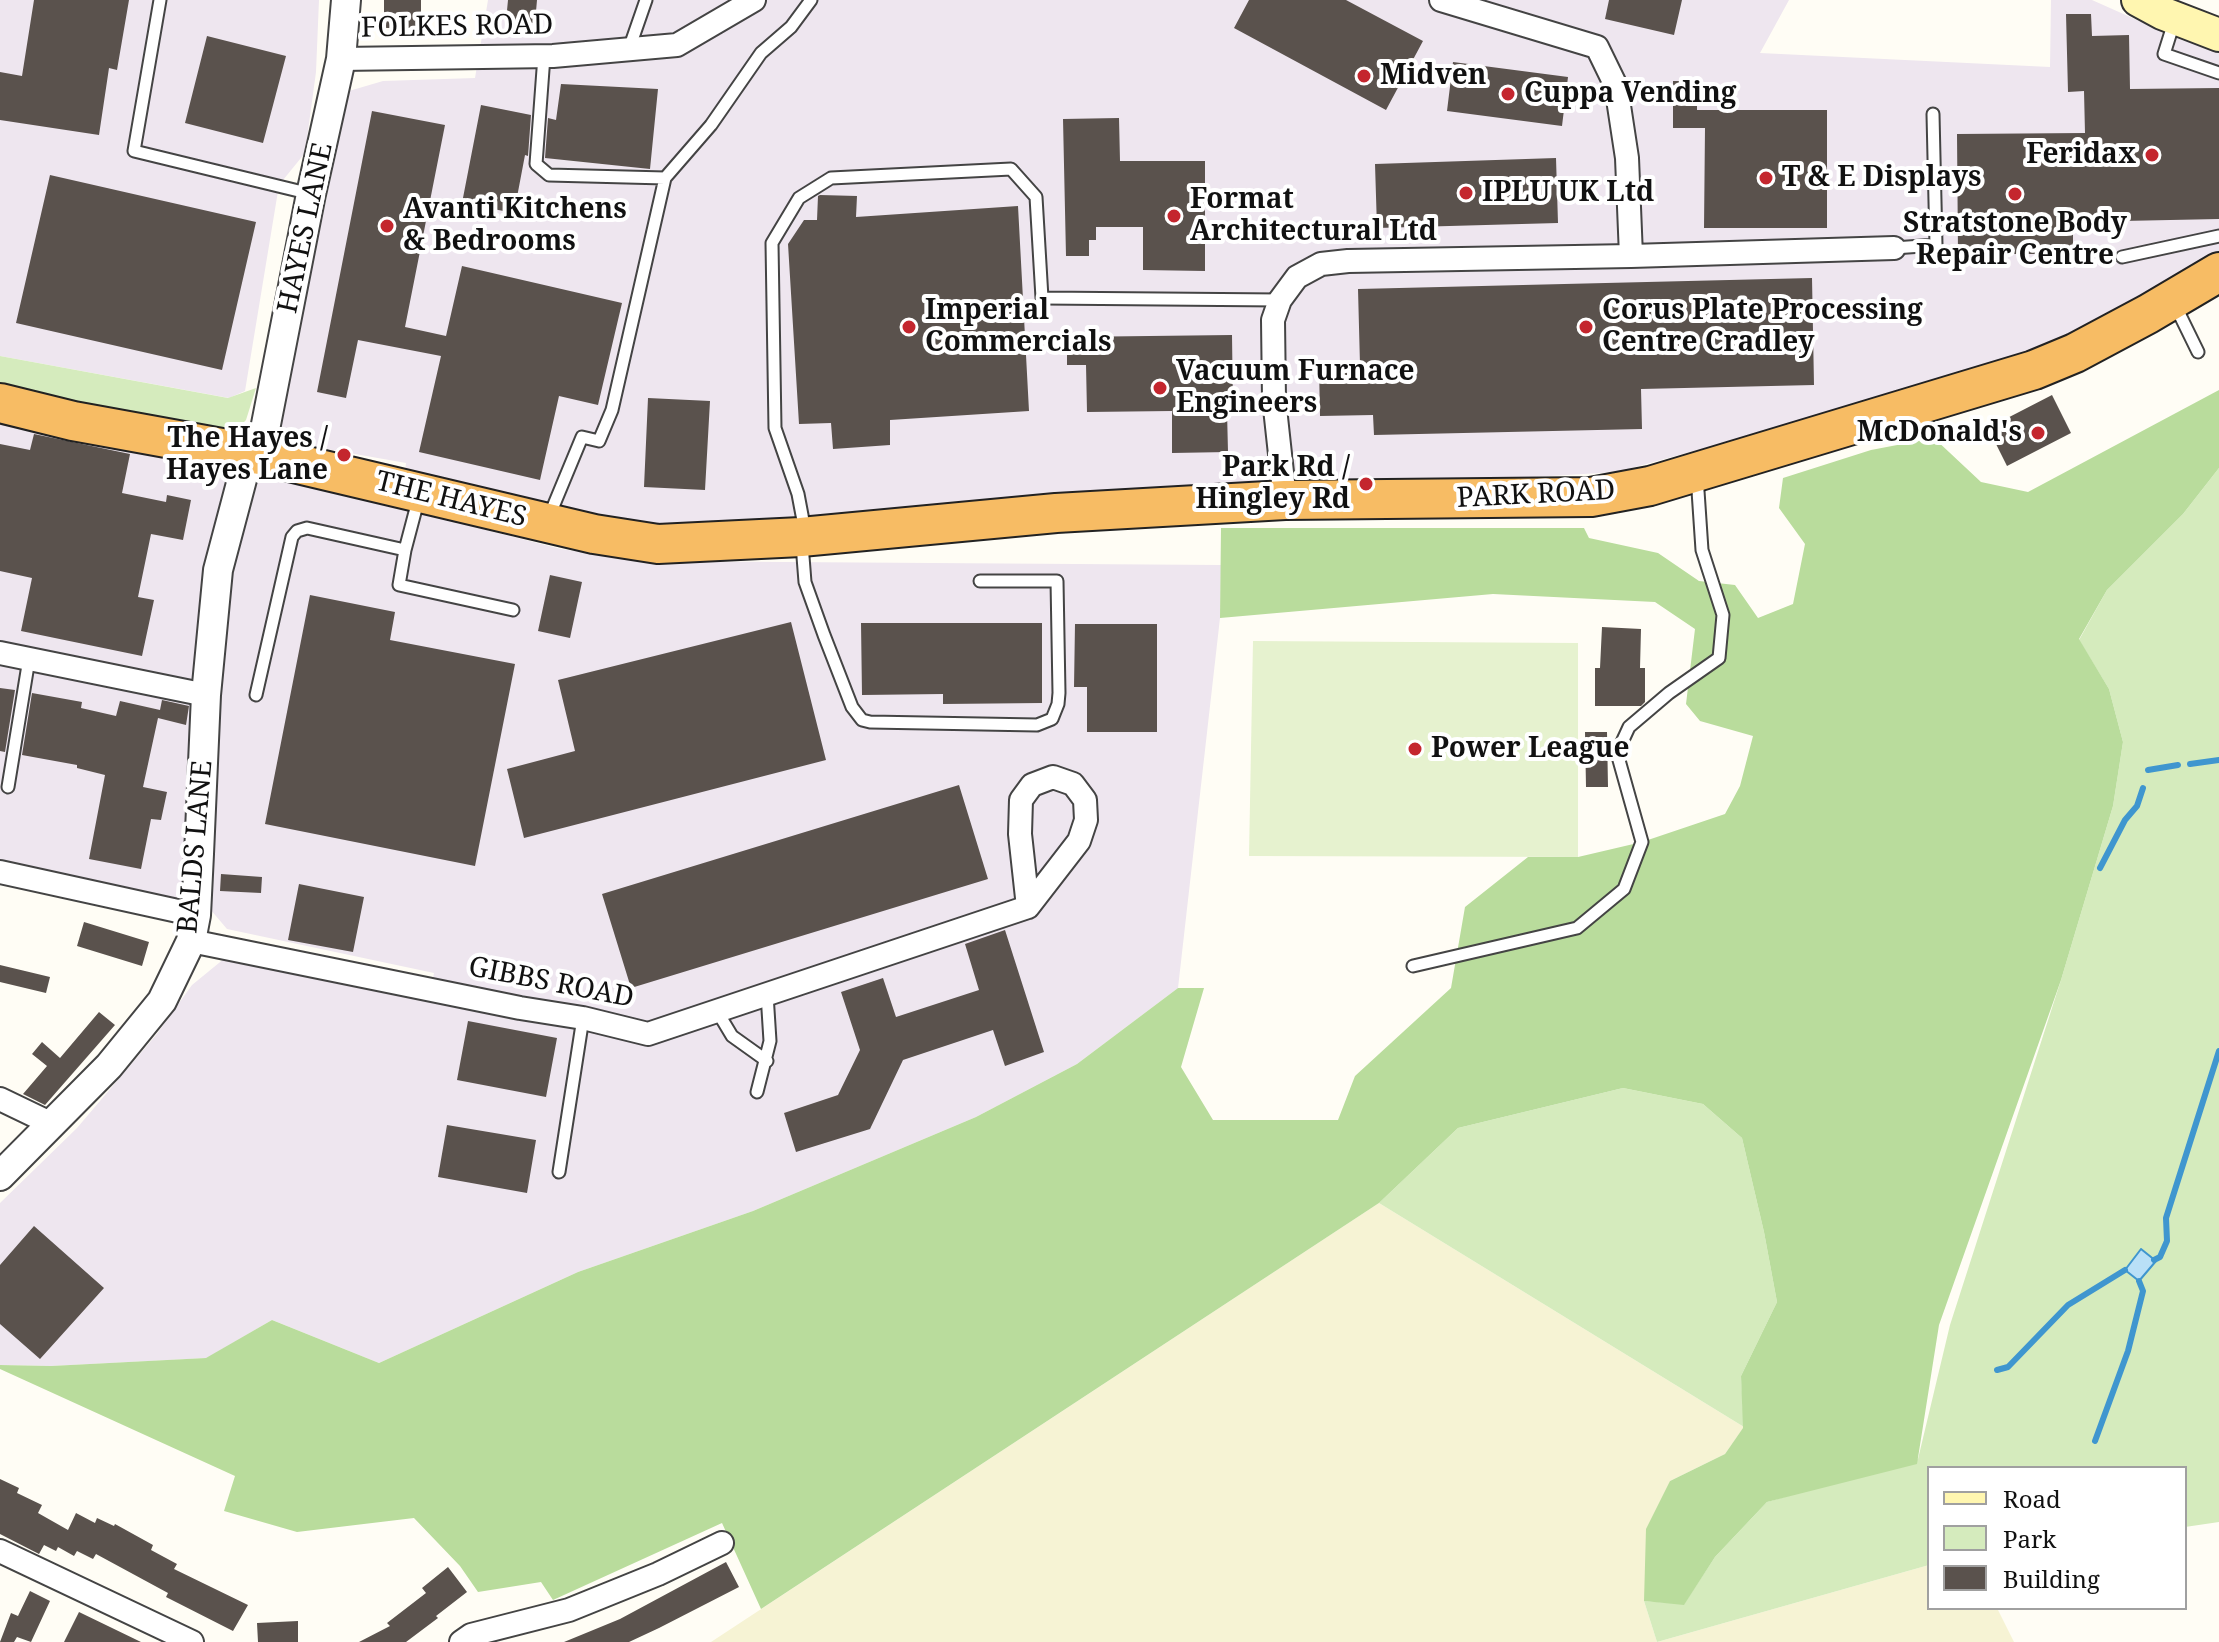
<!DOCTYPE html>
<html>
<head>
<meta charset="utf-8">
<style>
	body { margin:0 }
	#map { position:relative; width:2219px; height:1642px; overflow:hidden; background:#fffdf5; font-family:"Noto Serif",serif }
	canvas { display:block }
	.legend { position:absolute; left:1927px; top:1466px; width:260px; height:144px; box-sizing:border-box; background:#fff; border:2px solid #a0a0a0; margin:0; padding:10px 14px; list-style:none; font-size:24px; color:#111 }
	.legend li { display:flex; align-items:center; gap:16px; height:40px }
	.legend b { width:40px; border:2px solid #a0a0a0 }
</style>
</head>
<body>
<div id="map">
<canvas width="2219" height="1642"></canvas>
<ul class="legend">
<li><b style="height:10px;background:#fff6b0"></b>Road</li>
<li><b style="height:22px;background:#d5ebbd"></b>Park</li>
<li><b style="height:22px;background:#5a524d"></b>Building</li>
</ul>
</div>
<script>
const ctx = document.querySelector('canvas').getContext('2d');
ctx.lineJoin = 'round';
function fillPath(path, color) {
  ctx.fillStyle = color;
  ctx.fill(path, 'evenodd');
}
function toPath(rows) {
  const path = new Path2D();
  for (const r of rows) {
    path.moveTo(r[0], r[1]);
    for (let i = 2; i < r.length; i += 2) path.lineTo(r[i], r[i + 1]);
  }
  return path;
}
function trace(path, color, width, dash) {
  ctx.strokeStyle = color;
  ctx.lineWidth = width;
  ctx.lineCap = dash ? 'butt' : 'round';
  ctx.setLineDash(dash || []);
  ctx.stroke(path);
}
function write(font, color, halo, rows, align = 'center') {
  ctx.font = font + ' "Noto Serif",serif';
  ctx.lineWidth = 8;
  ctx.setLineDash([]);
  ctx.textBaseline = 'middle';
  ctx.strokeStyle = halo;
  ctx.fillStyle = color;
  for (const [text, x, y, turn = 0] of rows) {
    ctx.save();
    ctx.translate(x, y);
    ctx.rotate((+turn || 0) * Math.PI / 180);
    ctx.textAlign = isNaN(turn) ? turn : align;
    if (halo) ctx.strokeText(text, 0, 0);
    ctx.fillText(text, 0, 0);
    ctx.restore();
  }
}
const industrial = toPath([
	[0,0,319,0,316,72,305,153,279,185,245,391,229,398,0,356],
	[488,0,1789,0,1760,53,2050,67,2051,0,2092,0,2184,41,2219,48,2219,258,2074,347,1617,472,675,528,590,520,405,472,406,463,276,440,349,91,383,81,475,78],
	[0,423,259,476,400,508,561,549,642,561,1221,565,1220,618,1178,988,1077,1064,976,1117,753,1211,578,1272,379,1363,272,1320,207,1358,51,1366,0,1365,0,1203,77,1128,156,1035,192,985,225,958,429,1000,434,973,227,929,210,909,0,864]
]);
const farmland = toPath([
	[1379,1203,1744,1427,1725,1454,1670,1481,1644,1601,1657,1642,711,1642],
	[1929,1565,1929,1608,1997,1608,2014,1642,1657,1642]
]);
const green = toPath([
	[0,356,228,398,256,388,246,420,236,430,211,431,0,386],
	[2219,468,2219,1522,2185,1527,2185,1468,1929,1468,1929,1565,1657,1642,1644,1601,1684,1604,1715,1557,1767,1502,1918,1459,1950,1325,2061,980,2113,806,2123,742,2109,689,2079,640,2107,590,2183,514],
	[1623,1088,1703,1104,1742,1138,1764,1232,1777,1302,1741,1376,1744,1427,1379,1203,1458,1128]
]);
const forest = toPath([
	[2219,390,2219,468,2183,514,2107,590,2079,639,2109,689,2123,742,2113,806,2061,980,1939,1325,1917,1464,1767,1502,1715,1557,1684,1605,1644,1601,1646,1529,1670,1481,1725,1454,1743,1428,1741,1376,1777,1302,1764,1232,1742,1138,1703,1104,1623,1088,1458,1128,1379,1203,761,1609,722,1523,553,1600,541,1582,478,1592,460,1566,414,1518,297,1532,224,1511,235,1476,0,1369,0,1365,51,1366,206,1358,272,1320,379,1363,578,1272,753,1211,976,1117,1077,1064,1178,988,1204,988,1181,1067,1213,1120,1338,1120,1355,1076,1451,988,1465,907,1528,857,1578,857,1642,842,1725,814,1740,786,1753,736,1700,721,1686,704,1695,629,1655,602,1493,594,1220,618,1221,528,1584,528,1589,538,1658,553,1699,581,1735,585,1758,618,1793,604,1805,544,1779,508,1783,478,1871,450,1934,438,1981,482,2028,492]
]);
const pitch = toPath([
	[1253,641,1578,643,1578,857,1249,856]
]);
const water = toPath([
	[2141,1249,2156,1261,2139,1281,2125,1270,2141,1249]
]);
const stream = toPath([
	[2190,764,2219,760],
	[2148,770,2178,765],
	[2100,868,2125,820,2137,806,2143,788],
	[2154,1260,2160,1257,2167,1241,2166,1218,2219,1051],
	[1997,1370,2008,1367,2068,1305,2125,1270],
	[2095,1441,2128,1351,2143,1291,2139,1281]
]);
const building = toPath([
	[34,0,129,0,117,70,109,68,99,135,0,120,0,72,22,76],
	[384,0,421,0,421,28,384,28],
	[508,0,537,0,535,23,506,21],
	[1249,0,1346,0,1423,41,1386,110,1234,28],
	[1609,0,1682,0,1674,35,1605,19],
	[2066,14,2091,14,2092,36,2129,35,2130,89,2219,88,2219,219,2073,222,2073,254,1958,254,1957,134,2085,133,2084,91,2068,92],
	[207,36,286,56,263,143,185,123],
	[1453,62,1568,77,1562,126,1447,111],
	[1673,81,1697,81,1697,110,1827,110,1827,228,1704,228,1705,128,1673,128],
	[561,84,658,89,650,169,545,158,548,118,556,120],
	[481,105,531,115,528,156,525,155,514,213,462,203],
	[372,111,445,125,405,327,446,336,462,266,622,303,598,405,559,396,540,480,419,452,441,356,358,340,346,398,317,392],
	[1119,118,1120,161,1205,161,1205,271,1143,270,1143,227,1096,227,1096,240,1089,240,1089,256,1066,256,1063,119],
	[1556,158,1558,223,1377,228,1375,164],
	[50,175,256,222,222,370,16,323],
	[820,195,857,196,856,217,1018,206,1029,411,890,420,890,445,833,449,831,423,799,424,788,244,804,220,817,220,818,196],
	[1812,278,1814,385,1641,389,1642,429,1374,435,1373,415,1320,416,1319,366,1360,365,1358,289],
	[1232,335,1233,410,1227,411,1228,452,1172,453,1172,411,1087,412,1086,365,1067,365,1067,337],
	[2052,395,2071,433,2007,466,1988,428],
	[648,398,710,401,705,490,644,487],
	[34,434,130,454,122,493,166,502,167,495,191,500,183,540,151,534,138,597,154,600,142,656,21,631,32,578,0,571,0,444,30,450],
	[550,575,582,582,570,638,538,631],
	[310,595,395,612,390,640,515,664,475,866,265,824],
	[791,622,826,760,524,838,507,769,575,751,558,680],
	[861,623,1042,623,1042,703,943,704,943,694,862,695],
	[1075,624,1157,624,1157,732,1087,732,1087,687,1074,687],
	[1602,627,1641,629,1640,668,1645,668,1645,702,1641,706,1595,706,1595,668,1600,668],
	[0,688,15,690,5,752,0,751],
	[32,693,82,702,81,708,116,716,120,701,160,710,162,700,189,706,186,725,158,718,143,787,167,792,161,820,151,819,141,869,89,859,105,775,77,768,77,765,22,755],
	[1585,732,1607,732,1608,787,1586,787],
	[959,785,988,879,631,988,602,894],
	[221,874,262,877,261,893,220,891],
	[299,884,364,897,353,952,288,940],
	[84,922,149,942,142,966,77,946],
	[1005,930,1044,1052,1005,1066,993,1030,903,1060,870,1129,796,1152,784,1113,838,1095,860,1050,841,992,883,978,896,1017,979,990,965,944],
	[0,965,50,977,46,993,0,982],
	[99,1012,115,1025,45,1105,23,1094,47,1066,32,1054,42,1042,60,1058],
	[468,1021,557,1038,546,1097,457,1080],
	[447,1125,536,1140,527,1193,438,1177],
	[34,1226,104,1288,40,1359,0,1324,0,1265],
	[0,1479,19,1488,17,1493,42,1505,38,1513,68,1530,76,1513,95,1523,97,1518,114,1526,115,1524,153,1545,151,1550,177,1564,174,1569,248,1605,233,1631,166,1597,168,1593,96,1554,93,1559,77,1551,74,1556,58,1547,56,1551,44,1545,39,1554,0,1534],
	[726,1562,739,1587,659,1628,629,1642,564,1642,620,1619],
	[448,1567,467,1592,436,1616,438,1618,406,1642,359,1642,390,1626,387,1623,426,1593,422,1588],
	[30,1591,50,1601,31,1642,17,1637,14,1642,0,1642,11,1613,18,1616],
	[79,1612,141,1642,64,1642],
	[298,1621,298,1642,258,1642,257,1623]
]);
const service = toPath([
	[160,0,134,151,311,194],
	[2175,19,2164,54,2219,73],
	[629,49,646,0],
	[544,56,536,164,549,175,665,178],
	[1894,248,1936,245,1933,114],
	[2122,257,2219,236],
	[2175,305,2198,352],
	[419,497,405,550,399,585,513,610],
	[548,519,582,437,599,441,612,410,665,178,711,125,761,53,791,27,811,0],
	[805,531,798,494,775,428,772,243,799,198,831,178,1011,169,1036,197,1042,298,1280,300],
	[802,544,805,582,824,635,852,707,862,720,870,722,1037,725,1052,719,1058,704,1059,693,1057,581,980,581],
	[256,695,292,537,297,531,307,528,405,550],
	[8,787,29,659],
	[1413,966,1577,928,1624,889,1642,842,1617,753,1629,727,1669,693,1719,658,1723,615,1702,550,1697,476],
	[717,1011,732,1036,767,1061],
	[757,1092,770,1041,767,994],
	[559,1172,583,1018]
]);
const minor = toPath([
	[1441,0,1597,47,1616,86,1627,158,1631,256],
	[341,59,553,56,677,45,754,0],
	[1285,500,1274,399,1273,320,1280,300,1297,277,1321,264,1348,261,1631,256,1894,248],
	[0,653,206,695],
	[0,872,196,915],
	[191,941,520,1008,583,1018,648,1034,1028,907,1020,834,1021,800,1032,785,1053,777,1073,784,1085,800,1086,820,1079,841,1028,907],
	[0,1099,52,1124],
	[0,1551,192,1642],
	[461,1642,471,1635,569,1610,658,1574,722,1543]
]);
const tertiary = toPath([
	[260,455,311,194,341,59,346,0],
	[0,1176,109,1066,162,1001,191,941,196,915,199,854,206,695,218,570,249,453]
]);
const secondary = toPath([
	[2138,0,2162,13,2219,35]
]);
const trunk = toPath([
	[0,403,73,421,260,455,594,534,658,544,801,537,1056,513,1285,500,1591,497,1650,486,2034,370,2075,353,2148,314,2219,272]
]);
const markers = [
	[1364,76,8,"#c4262e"],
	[1508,94,8,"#c4262e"],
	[2152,155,8,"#c4262e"],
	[1766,178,8,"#c4262e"],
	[1466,193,8,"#c4262e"],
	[2015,194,8,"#c4262e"],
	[1174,216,8,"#c4262e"],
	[387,226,8,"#c4262e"],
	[909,327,8,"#c4262e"],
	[1586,327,8,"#c4262e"],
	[1160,388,8,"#c4262e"],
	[2038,433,8,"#c4262e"],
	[344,455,8,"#c4262e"],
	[1366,484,8,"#c4262e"],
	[1415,749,8,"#c4262e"]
];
const streetNames = [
	["FOLKES ROAD",457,27,-1],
	["HAYES LANE",306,228,-78],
	["PARK ROAD",1536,495,-3],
	["THE HAYES",451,500,14],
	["BALDS LANE",196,847,-85],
	["GIBBS ROAD",551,983,11]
];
const poiNames = [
	["Midven",1380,76],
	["Cuppa Vending",1524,94],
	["Feridax",2136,155,"right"],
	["T & E Displays",1782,178],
	["IPLU UK Ltd",1482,193],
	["Format",1190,200],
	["Architectural Ltd",1190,232],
	["Avanti Kitchens",403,210],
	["& Bedrooms",403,242],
	["Stratstone Body",2015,224,"center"],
	["Repair Centre",2015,256,"center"],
	["Imperial",925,311],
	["Commercials",925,343],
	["Corus Plate Processing",1602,311],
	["Centre Cradley",1602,343],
	["Vacuum Furnace",1176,372],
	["Engineers",1176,404],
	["McDonald's",2022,433,"right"],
	["The Hayes /",328,439,"right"],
	["Hayes Lane",328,471,"right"],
	["Park Rd /",1350,468,"right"],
	["Hingley Rd",1350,500,"right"],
	["Power League",1431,749]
];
fillPath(industrial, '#eee6ef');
fillPath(farmland, '#f6f3d4');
fillPath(green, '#d5ebbd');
fillPath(forest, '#b9dc9c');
fillPath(pitch, '#e6f2cf');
fillPath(water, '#b9e0f7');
trace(water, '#3f96cf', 2);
trace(stream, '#3f96cf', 6);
fillPath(building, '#5a524d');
trace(service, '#444', 15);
trace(minor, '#444', 26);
trace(tertiary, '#444', 32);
trace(secondary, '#333', 36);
trace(trunk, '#222', 42);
trace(service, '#fff', 11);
trace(minor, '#fff', 22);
trace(tertiary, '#fff', 28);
trace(secondary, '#fff6b0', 32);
trace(trunk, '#f7bc64', 38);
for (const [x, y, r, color] of markers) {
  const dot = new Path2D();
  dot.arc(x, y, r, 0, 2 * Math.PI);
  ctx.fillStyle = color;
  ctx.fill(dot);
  trace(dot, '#fff', 3);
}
write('28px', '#111', '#fff', streetNames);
write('bold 28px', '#111', '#fff', poiNames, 'left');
</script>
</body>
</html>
